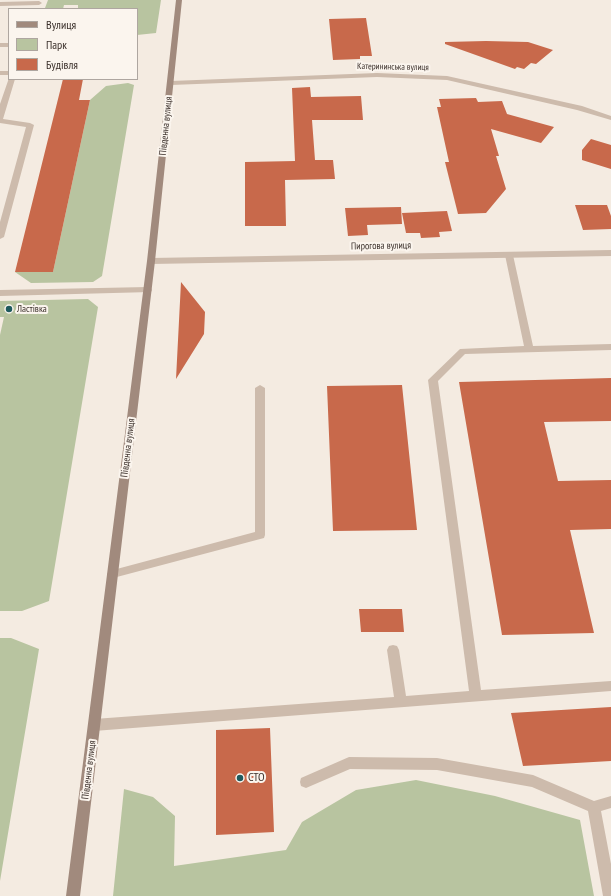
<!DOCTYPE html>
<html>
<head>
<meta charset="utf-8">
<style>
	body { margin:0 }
	#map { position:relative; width:611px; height:896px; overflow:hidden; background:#f4ebe1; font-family:"PT Sans Narrow",sans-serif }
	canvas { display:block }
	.legend { position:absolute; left:8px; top:8px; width:130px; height:72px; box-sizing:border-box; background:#fbf5ee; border:1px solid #aea6a0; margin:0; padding:5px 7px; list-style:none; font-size:12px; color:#3b302b }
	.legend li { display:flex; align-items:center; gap:8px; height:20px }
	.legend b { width:20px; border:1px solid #aea6a0 }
</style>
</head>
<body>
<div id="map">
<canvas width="611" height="896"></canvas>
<ul class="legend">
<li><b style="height:5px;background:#a18a7d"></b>Вулиця</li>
<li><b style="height:11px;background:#b8c4a0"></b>Парк</li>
<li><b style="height:11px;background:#c8694b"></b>Будівля</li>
</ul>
</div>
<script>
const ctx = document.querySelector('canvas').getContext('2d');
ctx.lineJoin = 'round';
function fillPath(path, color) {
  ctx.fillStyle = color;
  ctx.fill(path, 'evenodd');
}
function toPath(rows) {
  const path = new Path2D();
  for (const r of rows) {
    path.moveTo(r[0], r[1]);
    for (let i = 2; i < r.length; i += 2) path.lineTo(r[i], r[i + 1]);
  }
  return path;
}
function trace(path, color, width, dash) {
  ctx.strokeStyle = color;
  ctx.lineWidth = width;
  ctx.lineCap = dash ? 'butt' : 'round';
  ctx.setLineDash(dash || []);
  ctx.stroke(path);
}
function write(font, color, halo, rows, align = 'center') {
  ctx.font = font + ' "PT Sans Narrow",sans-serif';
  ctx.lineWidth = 4;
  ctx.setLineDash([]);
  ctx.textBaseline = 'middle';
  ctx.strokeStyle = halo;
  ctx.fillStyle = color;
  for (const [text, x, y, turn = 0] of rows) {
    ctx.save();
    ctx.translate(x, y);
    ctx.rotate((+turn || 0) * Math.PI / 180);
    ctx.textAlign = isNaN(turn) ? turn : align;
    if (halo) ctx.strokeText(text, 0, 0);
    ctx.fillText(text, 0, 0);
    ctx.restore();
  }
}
const green = toPath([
	[48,0,161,0,156,33,137,35,137,9,78,9,78,5,64,5,63,9,18,9,45,8],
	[128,83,134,85,102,276,93,282,31,283,15,272,53,272,90,100,106,86],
	[88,299,98,307,49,601,22,611,0,611,0,335,4,317,0,317,0,301],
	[0,638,11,638,39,649,0,881],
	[416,780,495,796,580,820,594,896,113,896,124,789,153,797,175,816,174,866,286,850,302,822,356,790]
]);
const building = toPath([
	[366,18,372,56,360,56,360,59,333,60,329,19],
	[486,41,528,42,553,50,536,64,531,63,524,69,517,67,515,69,445,44,445,42],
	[63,79,83,79,79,100,90,100,53,272,15,272],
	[310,87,311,97,361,96,363,120,312,120,315,160,333,160,335,179,285,180,286,226,245,226,245,162,295,161,292,88],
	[476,98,478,102,502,101,507,114,554,127,541,143,491,129,499,156,496,156,506,189,486,213,458,214,445,162,449,162,437,107,441,107,439,99],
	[591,139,611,145,611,169,582,160,582,150],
	[575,205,607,205,611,216,611,229,583,230],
	[401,207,402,224,367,225,368,235,348,236,345,208],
	[447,211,452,231,439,232,440,237,421,238,420,233,406,233,402,213],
	[181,282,205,312,204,334,176,379],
	[611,378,611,421,544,422,558,481,611,480,611,529,570,530,594,633,502,635,459,382],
	[402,385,417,530,333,531,327,386],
	[359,609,402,609,404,632,361,632],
	[611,707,611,761,523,766,511,713],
	[270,728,274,832,216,835,216,730]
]);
const lane = toPath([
	[0,2,39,1,42,3,39,5,0,6,0,2],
	[0,43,9,43,9,47,0,47,0,43],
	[0,71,9,71,9,75,0,75,0,71],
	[9,78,15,79,3,119,30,123,34,125,4,237,0,239,0,222,26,127,0,123,0,104,9,78],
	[509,252,513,255,533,346,611,344,611,350,465,354,438,381,481,690,611,681,611,691,94,731,90,729,88,725,90,721,94,719,394,697,387,650,389,646,393,645,397,646,399,650,406,696,469,691,428,380,460,349,524,346,505,255,509,252],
	[148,287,151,288,152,290,151,292,0,296,0,290,148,287],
	[260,385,265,388,265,535,264,538,113,578,109,577,107,574,109,571,113,570,255,532,255,388,260,385],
	[349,757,437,758,533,775,594,801,611,796,611,808,601,811,611,864,611,896,603,896,588,811,532,787,437,770,350,769,306,788,301,786,300,782,301,778,349,757]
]);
const street = toPath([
	[377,73,447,76,582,106,611,116,611,120,577,110,447,80,377,77,171,85,168,83,171,81,377,73],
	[611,250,611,256,151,264,147,261,151,258,611,250]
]);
const secondary = toPath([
	[176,0,182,0,155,261,80,896,66,896,147,261,176,0]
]);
const markers = [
	[9,309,4,"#1f5a5e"],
	[240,778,4,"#1f5a5e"]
];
const farStreetnames = [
	["Катерининська вулиця",393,67,1]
];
const streetNames = [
	["Південна вулиця",166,126,-84],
	["Пирогова вулиця",381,246,-1],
	["Південна вулиця",128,448,-83],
	["Південна вулиця",89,770,-83]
];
const poiNames = [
	["Ластівка",17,309]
];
const nearPoinames = [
	["СТО",248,778]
];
fillPath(green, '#b8c4a0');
fillPath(building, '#c8694b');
fillPath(lane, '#cdbbac');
fillPath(street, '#cdbbac');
fillPath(secondary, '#a18a7d');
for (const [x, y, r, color] of markers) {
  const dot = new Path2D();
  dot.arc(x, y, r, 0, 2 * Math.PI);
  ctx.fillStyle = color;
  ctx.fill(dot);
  trace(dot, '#fbf5ee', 1.5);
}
write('9px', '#3b302b', '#fbf5ee', farStreetnames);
write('10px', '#3b302b', '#fbf5ee', streetNames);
write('10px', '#3b302b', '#fbf5ee', poiNames, 'left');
write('12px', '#3b302b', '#fbf5ee', nearPoinames, 'left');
</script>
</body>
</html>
